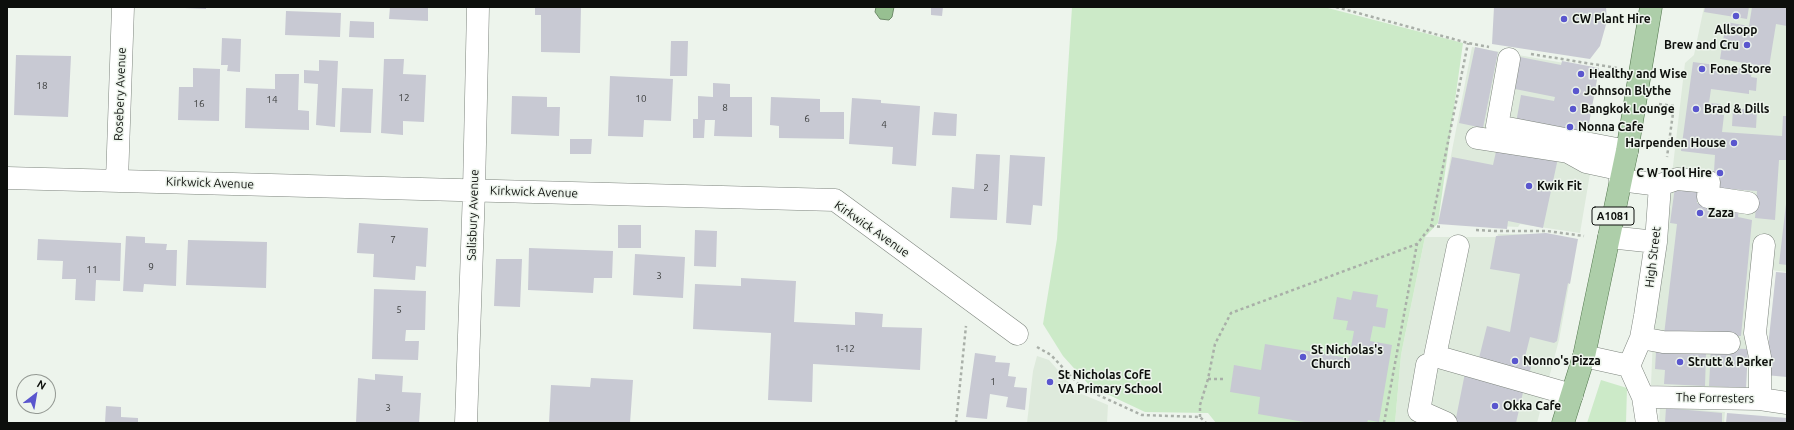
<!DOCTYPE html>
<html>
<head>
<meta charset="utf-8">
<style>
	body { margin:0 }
	#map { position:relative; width:1794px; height:430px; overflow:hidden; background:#edf4ec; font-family:Ubuntu,sans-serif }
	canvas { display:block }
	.frame { position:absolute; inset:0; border:8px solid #0d0f0c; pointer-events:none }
	.north { position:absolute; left:16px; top:374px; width:40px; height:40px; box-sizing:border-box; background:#edf4ec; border:1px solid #939892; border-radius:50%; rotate:31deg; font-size:11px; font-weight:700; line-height:16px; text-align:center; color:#0d0f0c }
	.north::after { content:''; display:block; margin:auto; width:14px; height:18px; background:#5a56ce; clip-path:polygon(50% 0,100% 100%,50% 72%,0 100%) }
</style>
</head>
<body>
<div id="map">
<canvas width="1794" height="430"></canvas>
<div class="frame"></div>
<div class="north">N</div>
</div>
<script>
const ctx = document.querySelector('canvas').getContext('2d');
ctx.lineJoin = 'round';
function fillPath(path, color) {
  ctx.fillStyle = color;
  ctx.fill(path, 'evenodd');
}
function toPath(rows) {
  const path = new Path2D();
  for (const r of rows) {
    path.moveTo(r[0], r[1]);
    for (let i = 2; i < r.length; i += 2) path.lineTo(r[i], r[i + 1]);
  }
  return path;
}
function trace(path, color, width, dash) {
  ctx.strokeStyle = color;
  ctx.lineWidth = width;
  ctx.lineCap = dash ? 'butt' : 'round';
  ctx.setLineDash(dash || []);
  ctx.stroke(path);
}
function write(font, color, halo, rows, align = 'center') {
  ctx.font = font + ' Ubuntu,sans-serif';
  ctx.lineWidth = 3;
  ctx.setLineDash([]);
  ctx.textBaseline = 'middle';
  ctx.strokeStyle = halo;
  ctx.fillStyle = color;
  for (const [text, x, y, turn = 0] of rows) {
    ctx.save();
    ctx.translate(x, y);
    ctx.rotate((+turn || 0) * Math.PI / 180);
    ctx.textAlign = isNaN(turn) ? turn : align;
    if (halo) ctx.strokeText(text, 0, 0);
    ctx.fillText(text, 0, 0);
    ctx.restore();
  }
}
const built = toPath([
	[1704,7,1787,7,1787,272,1771,270,1748,349,1746,388,1651,385,1653,337,1685,63,1694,55],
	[1472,47,1599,69,1585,147,1594,150,1580,233,1520,224,1518,227,1438,223],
	[1498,234,1546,234,1577,240,1559,340,1537,423,1395,423,1401,355,1425,237,1497,237],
	[1037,356,1049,360,1077,392,1108,405,1107,423,1027,423,1033,371],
	[1660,407,1725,412,1724,423,1659,423]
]);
const green = toPath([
	[1072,7,1324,7,1463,43,1438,223,1425,237,1401,355,1395,423,1216,423,1208,413,1145,412,1090,386,1063,356,1043,324,1057,239],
	[1601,380,1627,388,1626,423,1587,423]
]);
const water = toPath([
	[876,7,894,7,892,17,889,20,880,19,875,12,876,7]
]);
const building = toPath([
	[185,7,206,7,206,9,185,8],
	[390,7,428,7,428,21,389,19],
	[535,7,581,7,580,53,541,52,541,15,535,15],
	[931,7,943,7,942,16,931,15],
	[1494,7,1606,7,1607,21,1600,46,1590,59,1492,44],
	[1705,7,1749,7,1747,19,1704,12],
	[1752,7,1787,7,1787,26,1776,24,1769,67,1720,59,1726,22,1749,26],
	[286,11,341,13,340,37,285,35],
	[350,21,374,22,374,38,349,37],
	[222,38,241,39,240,72,227,71,228,65,221,65],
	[671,41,688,41,687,76,670,76],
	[1475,47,1498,52,1483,128,1459,123],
	[16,55,71,56,68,117,14,115],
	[1520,57,1561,65,1562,61,1599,68,1586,140,1516,123,1521,95,1554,101,1555,97,1515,89],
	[384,59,404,59,403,74,426,75,424,122,403,121,403,135,381,133],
	[319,60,338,61,335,127,316,125,318,84,304,83,304,70,319,71],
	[1693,62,1752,70,1751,77,1757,78,1756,91,1749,90,1749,94,1711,89,1709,103,1721,104,1719,114,1724,115,1722,132,1782,136,1783,116,1787,116,1787,160,1779,160,1775,220,1755,218,1757,191,1713,188,1715,155,1681,151],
	[193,68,220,69,219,121,178,120,179,87,193,87],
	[275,74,299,74,298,110,309,111,309,130,245,128,246,88,275,89],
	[610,76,673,79,671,121,644,120,643,137,608,136],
	[713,83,730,84,730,97,752,97,752,137,714,136,715,120,705,120,704,138,693,138,693,119,698,119,698,96,713,97],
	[342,88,373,89,371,133,340,132],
	[512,96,547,97,547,107,560,107,559,136,511,134],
	[771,97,820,99,820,112,844,112,844,139,779,138,779,126,770,125],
	[852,98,881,100,881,103,920,106,916,166,892,164,893,147,849,144],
	[1733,108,1757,110,1756,128,1732,126],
	[934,112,957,114,956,136,932,135],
	[570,139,592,139,591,154,570,154],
	[1497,147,1558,158,1543,228,1508,221,1507,229,1438,224,1452,157,1493,165],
	[976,154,1000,155,997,220,950,218,952,187,974,189],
	[1010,155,1045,157,1042,206,1033,205,1031,225,1006,223],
	[1675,187,1699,191,1697,203,1739,210,1738,217,1752,220,1741,336,1664,335,1677,224,1670,223],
	[1786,204,1787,204,1787,265,1779,264],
	[359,223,428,228,426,267,416,266,415,280,373,277,374,254,357,253],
	[618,225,641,225,641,248,618,248],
	[695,230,717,231,716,267,694,266],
	[1546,233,1578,239,1570,284,1568,283,1557,341,1554,343,1530,337,1525,357,1533,359,1528,379,1478,362,1487,326,1510,332,1520,274,1490,269,1496,236],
	[126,236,145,237,145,243,167,244,166,250,177,250,176,286,144,284,143,292,123,291],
	[38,239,121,243,120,281,96,280,95,301,75,300,76,279,62,279,63,261,37,260],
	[188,240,267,242,266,288,186,285],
	[529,248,613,251,612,278,594,278,593,293,528,290],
	[635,254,685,257,683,298,633,295],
	[496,259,522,259,520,307,494,306],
	[1776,272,1787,273,1787,377,1765,375],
	[741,278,796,281,794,322,855,325,855,312,883,314,882,327,922,328,920,370,813,364,812,402,768,400,771,333,693,329,695,284,741,286],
	[374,289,426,291,425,330,406,330,405,341,419,341,418,360,372,359],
	[1353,291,1378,295,1376,307,1388,309,1385,328,1373,326,1370,341,1392,345,1379,422,1368,420,1367,423,1310,423,1258,414,1260,397,1230,392,1234,365,1261,370,1265,344,1349,358,1354,331,1346,330,1348,321,1333,319,1337,297,1351,300],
	[1711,348,1748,349,1746,388,1709,386],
	[1656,352,1706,354,1705,386,1664,384,1665,370,1655,369],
	[975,353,996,356,995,362,1010,363,1008,376,1016,377,1014,387,1027,388,1025,410,1006,407,1008,397,990,394,987,419,966,417],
	[1465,373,1524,388,1516,423,1455,423],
	[375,374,403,376,402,392,421,393,419,423,356,423,358,378,375,380],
	[591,378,633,380,630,423,549,423,551,385,590,387],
	[106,406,121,407,121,417,138,418,138,423,105,423],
	[1666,408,1722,413,1722,423,1665,423],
	[1727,413,1787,418,1787,423,1726,423]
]);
const path = toPath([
	[1336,7,1468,43,1489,47],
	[1531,54,1617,68],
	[1659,104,1674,106,1667,157],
	[1431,226,1443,227],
	[1476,230,1495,231,1547,231,1584,236],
	[1037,347,1051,355,1081,387,1142,415,1200,417,1206,423],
	[1208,379,1223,379],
	[1200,417,1200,405,1208,379,1215,344,1231,313,1417,244,1431,226,1468,43],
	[956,423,966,326],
	[1384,423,1417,244]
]);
const minor = toPath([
	[1509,59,1497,126,1627,151],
	[1477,138,1568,152,1586,162,1623,170],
	[7,178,835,200,1017,334],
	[117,180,123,7],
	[1620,180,1660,185,1677,179,1709,182,1708,197,1748,203],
	[1609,237,1656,242],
	[1458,246,1435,356,1572,395],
	[1641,338,1663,342,1729,343],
	[1584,356,1629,366],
	[1427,365,1419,411,1446,423],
	[1643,397,1760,399,1787,403],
	[1760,399,1760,357,1755,333,1764,245],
	[466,423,474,190,478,7],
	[1647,423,1643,397,1629,366,1641,338,1645,316,1656,242,1660,185]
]);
const major = toPath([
	[1563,423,1584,356,1627,151,1651,7]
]);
const markers = [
	[1736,16,4,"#5a56ce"],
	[1564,19,4,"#5a56ce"],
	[1747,45,4,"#5a56ce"],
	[1702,69,4,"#5a56ce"],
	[1581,74,4,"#5a56ce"],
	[1576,91,4,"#5a56ce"],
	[1573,109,4,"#5a56ce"],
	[1696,109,4,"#5a56ce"],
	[1570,127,4,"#5a56ce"],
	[1734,143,4,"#5a56ce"],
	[1720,173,4,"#5a56ce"],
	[1529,186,4,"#5a56ce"],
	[1700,213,4,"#5a56ce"],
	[1303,357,4,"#5a56ce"],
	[1515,361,4,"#5a56ce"],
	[1680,362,4,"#5a56ce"],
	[1050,382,4,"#5a56ce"],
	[1495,406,4,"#5a56ce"]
];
const numberNames = [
	["18",42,86],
	["12",404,98],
	["10",641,99],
	["14",272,100],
	["16",199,104],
	["8",725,108],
	["6",807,119],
	["4",884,125],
	["2",986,188],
	["7",393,240],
	["9",151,267],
	["11",92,270],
	["3",659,276],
	["5",399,310],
	["1-12",845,349],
	["1",993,382],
	["3",388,408]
];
const shields = [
	[1613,216,42]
];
const shieldNames = [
	["A1081",1613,216]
];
const poiNames = [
	["CW Plant Hire",1572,19],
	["Allsopp",1736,30,"center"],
	["Brew and Cru",1739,45,"right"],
	["Fone Store",1710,69],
	["Healthy and Wise",1589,74],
	["Johnson Blythe",1584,91],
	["Bangkok Lounge",1581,109],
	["Brad & Dills",1704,109],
	["Nonna Cafe",1578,127],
	["Harpenden House",1726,143,"right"],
	["C W Tool Hire",1712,173,"right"],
	["Kwik Fit",1537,186],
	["Zaza",1708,213],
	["St Nicholas's",1311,350],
	["Church",1311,364],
	["Nonno's Pizza",1523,361],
	["Strutt & Parker",1688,362],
	["St Nicholas CofE",1058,375],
	["VA Primary School",1058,389],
	["Okka Cafe",1503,406]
];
const streetNames = [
	["Rosebery Avenue",120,94,-88],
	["Kirkwick Avenue",210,183,2],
	["Kirkwick Avenue",534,192,2],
	["Salisbury Avenue",473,215,-88],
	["Kirkwick Avenue",872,229,35],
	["High Street",1653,257,-83],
	["The Forresters",1715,398,1]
];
fillPath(built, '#deeadc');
fillPath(green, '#cceac8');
fillPath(water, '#97c091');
trace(water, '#6e8b69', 1);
fillPath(building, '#c8c9d3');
trace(minor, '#7e857e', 23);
trace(major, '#52764d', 23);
trace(path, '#a9afa8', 2.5, [3, 3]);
trace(minor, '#fff', 22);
trace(major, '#adcea9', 22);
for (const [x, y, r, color] of markers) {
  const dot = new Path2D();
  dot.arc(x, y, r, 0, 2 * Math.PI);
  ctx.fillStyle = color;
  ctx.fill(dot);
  trace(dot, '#edf4ec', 1.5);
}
write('10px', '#3c3e3e', null, numberNames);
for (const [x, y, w] of shields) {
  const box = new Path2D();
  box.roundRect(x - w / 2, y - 9, w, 18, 3);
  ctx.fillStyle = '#edf4ec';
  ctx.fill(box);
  trace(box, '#0d0f0c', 1);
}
write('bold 11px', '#0d0f0c', null, shieldNames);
write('bold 12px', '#0d0f0c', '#edf4ec', poiNames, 'left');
write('12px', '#0d0f0c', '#edf4ec', streetNames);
</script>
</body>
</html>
